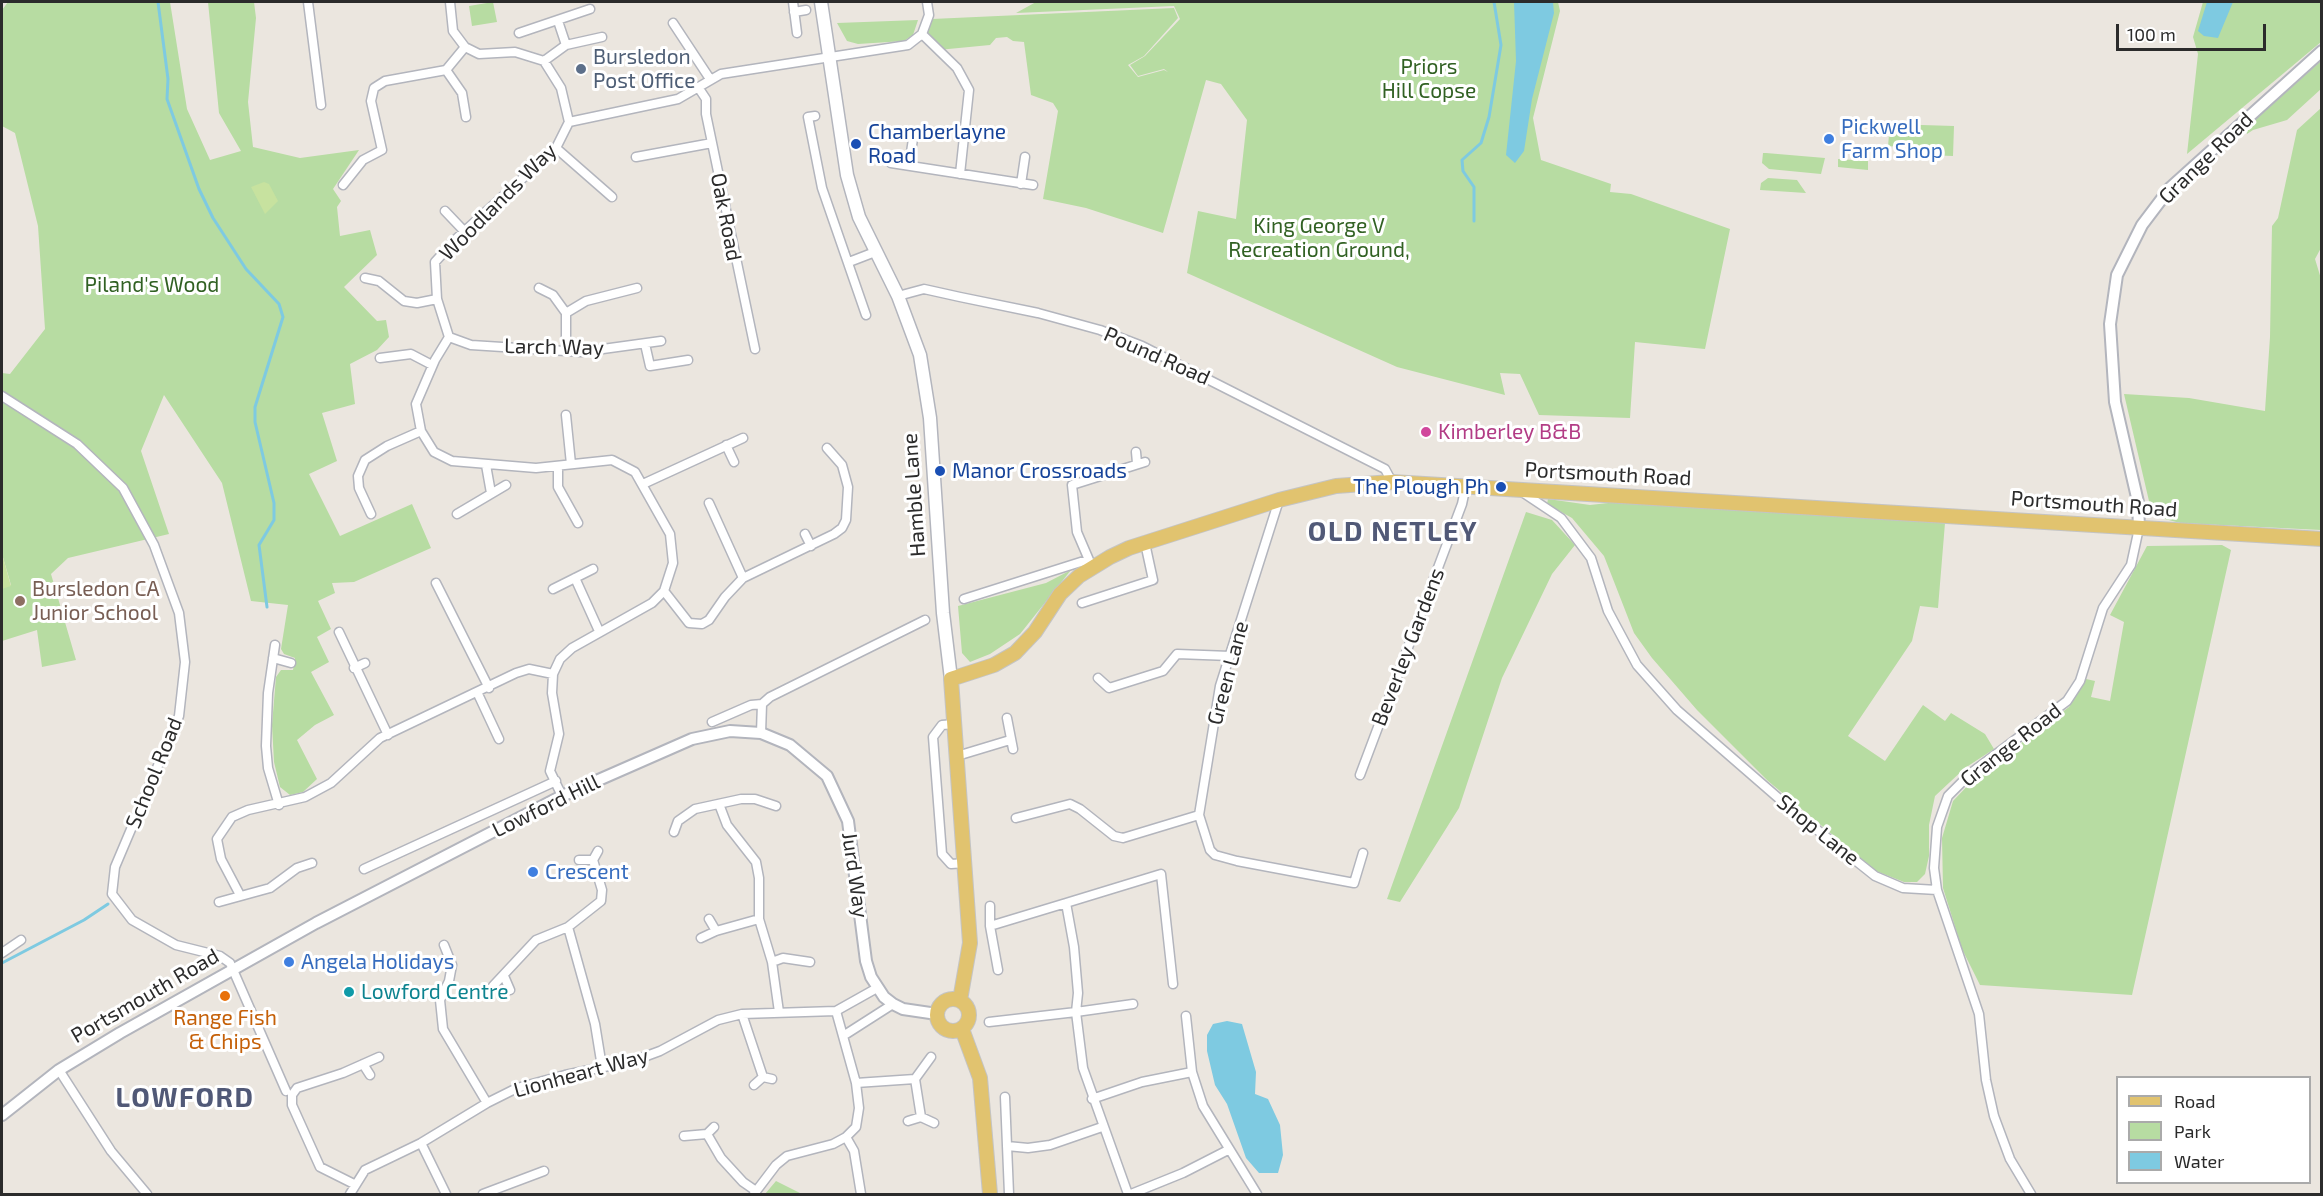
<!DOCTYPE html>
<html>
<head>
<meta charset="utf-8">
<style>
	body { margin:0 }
	#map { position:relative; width:2323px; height:1196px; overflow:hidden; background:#ebe6df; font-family:"Exo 2",sans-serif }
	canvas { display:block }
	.frame { position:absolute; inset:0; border:3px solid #2b2b2b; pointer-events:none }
	.legend { position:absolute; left:2116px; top:1076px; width:195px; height:108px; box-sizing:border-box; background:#fff; border:2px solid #aaa; margin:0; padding:8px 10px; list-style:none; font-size:18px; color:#2b2b2b }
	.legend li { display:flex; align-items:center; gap:12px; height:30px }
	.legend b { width:30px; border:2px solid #aaa }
	.scale { position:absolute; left:2116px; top:24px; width:150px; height:27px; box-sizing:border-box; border:3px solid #2b2b2b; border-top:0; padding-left:8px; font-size:18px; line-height:21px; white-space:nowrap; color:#2b2b2b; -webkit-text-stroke:4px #fff; paint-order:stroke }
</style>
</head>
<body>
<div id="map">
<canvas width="2323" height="1196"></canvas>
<div class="frame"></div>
<ul class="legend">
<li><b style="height:8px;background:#e1c36f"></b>Road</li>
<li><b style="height:16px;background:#b7dca2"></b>Park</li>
<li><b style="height:16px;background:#7ecae1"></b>Water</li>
</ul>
<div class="scale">100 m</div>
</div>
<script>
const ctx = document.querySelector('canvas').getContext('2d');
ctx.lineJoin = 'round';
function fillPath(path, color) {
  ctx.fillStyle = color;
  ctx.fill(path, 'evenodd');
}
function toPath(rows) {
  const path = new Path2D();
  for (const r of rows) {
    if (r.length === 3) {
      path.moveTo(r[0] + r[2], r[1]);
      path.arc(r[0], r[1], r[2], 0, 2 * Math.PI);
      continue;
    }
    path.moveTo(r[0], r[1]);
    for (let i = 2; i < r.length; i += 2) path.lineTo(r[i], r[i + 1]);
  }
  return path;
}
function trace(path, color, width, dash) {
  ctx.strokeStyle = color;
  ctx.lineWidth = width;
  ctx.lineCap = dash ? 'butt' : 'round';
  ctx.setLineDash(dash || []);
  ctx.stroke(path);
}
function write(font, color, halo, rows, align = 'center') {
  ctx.font = font + ' "Exo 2",sans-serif';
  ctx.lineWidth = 6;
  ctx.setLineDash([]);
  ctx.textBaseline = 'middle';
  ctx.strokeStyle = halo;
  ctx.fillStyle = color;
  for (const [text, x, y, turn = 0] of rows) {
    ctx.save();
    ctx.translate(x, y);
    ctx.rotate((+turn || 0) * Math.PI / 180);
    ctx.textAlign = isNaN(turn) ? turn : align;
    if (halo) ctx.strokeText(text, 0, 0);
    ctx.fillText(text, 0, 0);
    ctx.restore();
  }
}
const green = toPath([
	[8,2,170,2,187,109,210,160,241,151,219,113,208,2,254,2,256,18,248,102,253,147,300,158,359,150,333,189,341,201,337,207,340,236,370,230,377,255,344,287,377,321,386,320,389,337,377,350,350,364,355,404,322,413,337,461,309,474,340,536,412,504,431,548,354,582,332,583,335,593,318,601,331,629,317,637,329,662,311,672,334,715,315,725,297,740,317,779,303,792,290,795,280,787,274,762,272,725,276,677,281,670,293,670,295,658,284,654,281,649,288,605,251,601,222,483,164,395,141,451,169,534,68,558,51,574,76,660,42,667,37,630,2,641,2,588,11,585,2,554,2,373,10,374,45,329,38,226,15,133,2,126,2,10],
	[493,2,497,22,472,26,469,6],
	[1036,2,1558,2,1560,11,1533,118,1541,160,1611,184,1610,192,1631,194,1730,229,1705,349,1635,342,1630,418,1539,415,1520,374,1500,373,1505,395,1397,367,1187,273,1198,211,1236,219,1247,120,1221,84,1206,80,1163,233,1086,208,1043,199,1058,111,1053,103,1031,95,1024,42,1013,41,1007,37,996,38,990,45,938,50,926,37,932,19,1174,8,1178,18,1144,56,1128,65,1138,77,1164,70,1168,72,1164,69,1138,76,1130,65,1145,56,1180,19,1174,6,1016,13],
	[2203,2,2321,2,2321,42,2187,154,2198,54,2193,37],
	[918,20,913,35,904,41,858,44,847,41,837,23],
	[2321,61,2321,89,2287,120,2253,130,2247,134,2246,128],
	[2321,108,2322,246,2315,259,2322,282,2321,530,2180,523,2165,519,2155,511,2149,501,2124,394,2189,398,2265,411,2270,337,2272,226,2278,218,2297,130],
	[1890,124,1954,126,1953,156,1898,154,1899,147,1888,146],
	[1763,153,1766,153,1825,158,1821,174,1769,169,1762,163],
	[1838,159,1868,161,1868,170,1838,167],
	[1768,178,1797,180,1806,193,1760,190,1761,183],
	[1548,499,1590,505,1617,502,1945,523,1938,608,1920,606,1912,641,1848,736,1885,761,1923,705,1945,721,1951,713,1985,734,1994,749,1965,768,1935,796,1929,825,1929,856,1925,874,1917,882,1904,882,1876,871,1768,781,1697,710,1652,658,1634,633,1604,556,1572,518,1547,504],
	[1526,512,1552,520,1575,545,1552,574,1502,678,1459,808,1400,902,1387,899],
	[2222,545,2231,550,2132,995,1980,985,1962,949,1943,888,1942,838,1953,801,1975,778,2069,707,2086,679,2095,681,2091,697,2110,701,2124,622,2110,615,2147,546],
	[1071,570,1020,634,990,654,970,662,962,653,958,606,1046,583],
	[776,1181,802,1194,765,1194]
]);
const pitch = toPath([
	[264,182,269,184,278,201,265,214,251,187],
	[2,554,11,586,2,589]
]);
const water = toPath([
	[1514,2,1553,2,1554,13,1532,99,1524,151,1515,163,1506,155,1516,61],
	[2207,2,2233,2,2218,38,2204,36,2198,31],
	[1227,1021,1242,1024,1256,1072,1255,1094,1268,1099,1280,1125,1283,1155,1278,1173,1259,1173,1246,1158,1227,1104,1215,1085,1207,1051,1207,1035,1213,1024]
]);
const stream = toPath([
	[158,2,168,79,167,99,199,189,213,218,246,269,279,304,283,317,255,407,255,422,274,503,274,520,259,545,267,607],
	[1474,221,1474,187,1463,171,1462,160,1481,143,1489,117,1501,45,1494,2],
	[2,963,84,920,108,904]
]);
const minor = toPath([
	[308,2,321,105],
	[793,2,797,33],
	[794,12,806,10],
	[558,21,566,45],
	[673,23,710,79],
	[519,33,590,9],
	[922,34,929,15,927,2],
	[544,61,566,45,602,37],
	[446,70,462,93,466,117],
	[698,87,706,99,706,114,755,349],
	[815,116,808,117,822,188,866,315],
	[569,122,678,99,721,74,908,45,922,34,957,68,969,90,960,174],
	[556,148,612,197],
	[636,157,712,143],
	[891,163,1033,185],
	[909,165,913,139],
	[1021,184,1025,157],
	[343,185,363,160,382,150,371,101,374,88,385,81,446,70,465,47],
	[445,211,465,232],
	[849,262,875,252],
	[365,278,379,281,404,301,417,303,437,299],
	[539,288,553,295,566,313],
	[898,296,924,289,960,297,1038,313,1100,330,1142,346,1385,469,1392,482],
	[449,337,435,360,416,404,421,431,434,452,452,461,536,468,612,460,635,472,670,534,673,563,664,591,652,603,572,648,560,659,553,674,552,693,559,734,550,771,562,796],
	[449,337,437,299,435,262,457,238,556,148,569,122,561,88,544,61,515,52,479,54,465,47,453,31,450,2],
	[449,337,471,345,581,352,661,341],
	[645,344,650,366,688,360],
	[566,351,566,313,586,301,637,288],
	[380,358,411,354,432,365],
	[2,396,77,444,123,488,154,545,179,613,185,662,179,716,115,867,112,894,132,920,176,945,220,956,230,963,286,1091],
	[566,415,571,464],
	[726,445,734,462],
	[1136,452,1137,463],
	[486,465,491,493],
	[558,466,558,487,578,523],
	[643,484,743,438],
	[1522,492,1561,518,1591,558,1608,611,1637,665,1677,710,1791,809,1875,876,1903,888,1937,890],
	[1279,500,1220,686,1199,815,1210,850,1215,855,1237,861,1354,883,1363,853],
	[709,503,743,578],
	[371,514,359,488,358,476,365,460,387,446,421,431],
	[457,514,506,485],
	[805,534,811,546],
	[1092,567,1077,532,1072,485,1145,462],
	[575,578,599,631],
	[436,583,489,688],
	[553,589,593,569],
	[664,591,689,623,702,624,709,620,725,597,743,578,834,534,842,528,846,520,848,487,842,465,827,448],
	[964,599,1087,560],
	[1082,603,1153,580,1145,543],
	[339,632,388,735],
	[275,645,268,693,266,746,268,768,279,805],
	[273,658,291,663],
	[354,668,365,663],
	[1098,678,1109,688,1163,671,1177,654,1230,656],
	[478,694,499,739],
	[1007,718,1013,749],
	[712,722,751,705,762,704],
	[955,724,942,725,933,737,942,854,951,864,966,863],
	[761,733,762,704,770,697,925,620],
	[957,756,1010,740],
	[1360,775,1462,504,1466,485],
	[719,804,727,825,756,862,759,878,759,919,772,962,779,1012],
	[1016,818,1070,804,1080,809,1114,836,1123,838,1199,815],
	[674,832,678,821,695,809,741,799,755,799,776,806],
	[579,860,593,860],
	[364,869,556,781],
	[240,895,221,859,217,839,232,817,248,810,305,797,331,783,380,738,516,673,529,669,553,674],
	[219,902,270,888,297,868,312,863],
	[1066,903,1161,874,1173,984],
	[990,906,990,926],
	[709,919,716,931],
	[568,927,595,1024,602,1067],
	[701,938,716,931,759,919],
	[444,945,452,965,449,981,440,1000,443,1029,487,1103],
	[2,953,21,940],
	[772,962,783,958,810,962],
	[998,970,990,926,1066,903,1074,947,1078,993,1076,1012,1133,1004],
	[504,976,510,990],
	[493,986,536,940,568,927,601,901,602,890,593,860,598,851],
	[742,1014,763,1077,754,1085],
	[1186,1016,1192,1072,1203,1106,1257,1194],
	[989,1022,1076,1012,1083,1068,1128,1194],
	[843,1036,893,1004],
	[363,1064,370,1075],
	[59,1070,111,1151,147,1194],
	[763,1077,772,1079],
	[856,1083,915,1079],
	[1005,1097,1009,1194],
	[1092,1099,1142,1082,1192,1072],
	[921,1117,915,1079,931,1057],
	[908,1121,921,1117,934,1123],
	[707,1134,721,1158,743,1182,756,1191],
	[684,1136,707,1134,714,1127],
	[846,1137,854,1151,861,1194],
	[421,1143,446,1194],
	[1007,1146,1028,1148,1050,1145,1102,1127],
	[354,1184,320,1167,292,1105,292,1095,297,1088,343,1073,379,1057],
	[350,1194,365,1170,421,1143,487,1103,517,1088,565,1075,633,1061,660,1051,718,1020,742,1014,836,1011,877,988],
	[483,1194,544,1171],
	[754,1194,776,1165,787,1156,833,1144,846,1137,856,1127,859,1108,856,1083,836,1011],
	[1131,1194,1183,1173,1228,1150],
	[2031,1194,2010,1159,1994,1116,1986,1080,1979,1014,1937,890,1934,868,1937,827,1948,796,1971,773,2067,701,2080,681,2103,608,2131,565,2139,528]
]);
const tertiary = toPath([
	[2139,528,2138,502,2115,402,2110,324,2117,275,2142,225,2170,188,2322,51],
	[2,1115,59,1070,120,1033,316,923,562,796,692,739,730,731,761,733,790,745,827,776,848,821,866,961,871,977,884,997,893,1004,903,1009,937,1014]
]);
const secondary = toPath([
	[821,2,847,175,859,217,898,296,920,355,930,418,943,613,951,679]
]);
const primary = toPath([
	[953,1015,16],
	[960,1000,970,943,951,679,994,665,1015,653,1035,632,1060,594,1079,576,1110,557,1129,548,1279,500,1336,486,1392,482,2322,539],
	[962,1029,980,1078,990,1194]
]);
const markers = [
	[581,69,6,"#5c6f8a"],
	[1829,139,6,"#3f7fe0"],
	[856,144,6,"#1a4fb4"],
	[1426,432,6,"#d1479c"],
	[940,471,6,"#1a4fb4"],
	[1501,487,6,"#1a4fb4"],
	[20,601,6,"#8d6e63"],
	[533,872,6,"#3f7fe0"],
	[289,962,6,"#3f7fe0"],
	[349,992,6,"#0f9aa8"],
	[225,996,6,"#e8710a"]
];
const serviceNames = [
	["Bursledon",593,57],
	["Post Office",593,81]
];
const parkNames = [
	["Priors",1429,67],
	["Hill Copse",1429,91],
	["King George V",1319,226],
	["Recreation Ground,",1319,250],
	["Piland's Wood",152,285]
];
const shopNames = [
	["Pickwell",1841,127],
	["Farm Shop",1841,151],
	["Crescent",545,872],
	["Angela Holidays",301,962]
];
const transitNames = [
	["Chamberlayne",868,132],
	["Road",868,156],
	["Manor Crossroads",952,471],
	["The Plough Ph",1489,487,"right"]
];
const streetNames = [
	["Grange Road",2206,158,-44],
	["Woodlands Way",498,202,-45],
	["Oak Road",726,217,79],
	["Larch Way",554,347,1],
	["Pound Road",1157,356,24],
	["Portsmouth Road",1608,474,3],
	["Hamble Lane",914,495,-94],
	["Portsmouth Road",2094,504,4],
	["Beverley Gardens",1408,647,-69],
	["Green Lane",1228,673,-75],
	["Grange Road",2011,745,-38],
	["School Road",154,773,-68],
	["Lowford Hill",546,806,-26],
	["Shop Lane",1818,830,39],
	["Jurd Way",855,875,82],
	["Portsmouth Road",145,996,-30],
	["Lionheart Way",581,1073,-15]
];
const hotelNames = [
	["Kimberley B&B",1438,432]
];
const educationNames = [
	["Bursledon CA",32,589],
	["Junior School",32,613]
];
const cultureNames = [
	["Lowford Centre",361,992]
];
const foodNames = [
	["Range Fish",225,1018],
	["& Chips",225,1042]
];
const districtNames = [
	["OLD NETLEY",1393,532],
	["LOWFORD",185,1098]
];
fillPath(green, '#b7dca2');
fillPath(pitch, '#c7e29f');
fillPath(water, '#7ecae1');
trace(stream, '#7ecae1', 3);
trace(minor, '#b3b5bd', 11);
trace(tertiary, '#b3b5bd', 14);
trace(secondary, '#b3b5bd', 15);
trace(primary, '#c4c4c4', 16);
trace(minor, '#fff', 8);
trace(tertiary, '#fff', 10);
trace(secondary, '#fff', 12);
trace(primary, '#e1c36f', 14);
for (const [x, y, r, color] of markers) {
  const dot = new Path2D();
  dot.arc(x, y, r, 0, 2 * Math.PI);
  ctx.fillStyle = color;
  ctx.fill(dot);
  trace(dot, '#fff', 2);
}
write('21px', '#4e5e75', '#fff', serviceNames, 'left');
write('21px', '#316123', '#fff', parkNames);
write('21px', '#366cbe', '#fff', shopNames, 'left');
write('21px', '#164399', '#fff', transitNames, 'left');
write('21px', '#2b2b2b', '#fff', streetNames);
write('21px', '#b23c85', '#fff', hotelNames, 'left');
write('21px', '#785e54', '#fff', educationNames, 'left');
write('21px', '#0d838f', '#fff', cultureNames, 'left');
write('21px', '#c56008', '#fff', foodNames);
ctx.letterSpacing = '1.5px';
write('bold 27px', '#515977', '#fff', districtNames);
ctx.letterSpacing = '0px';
</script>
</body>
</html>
